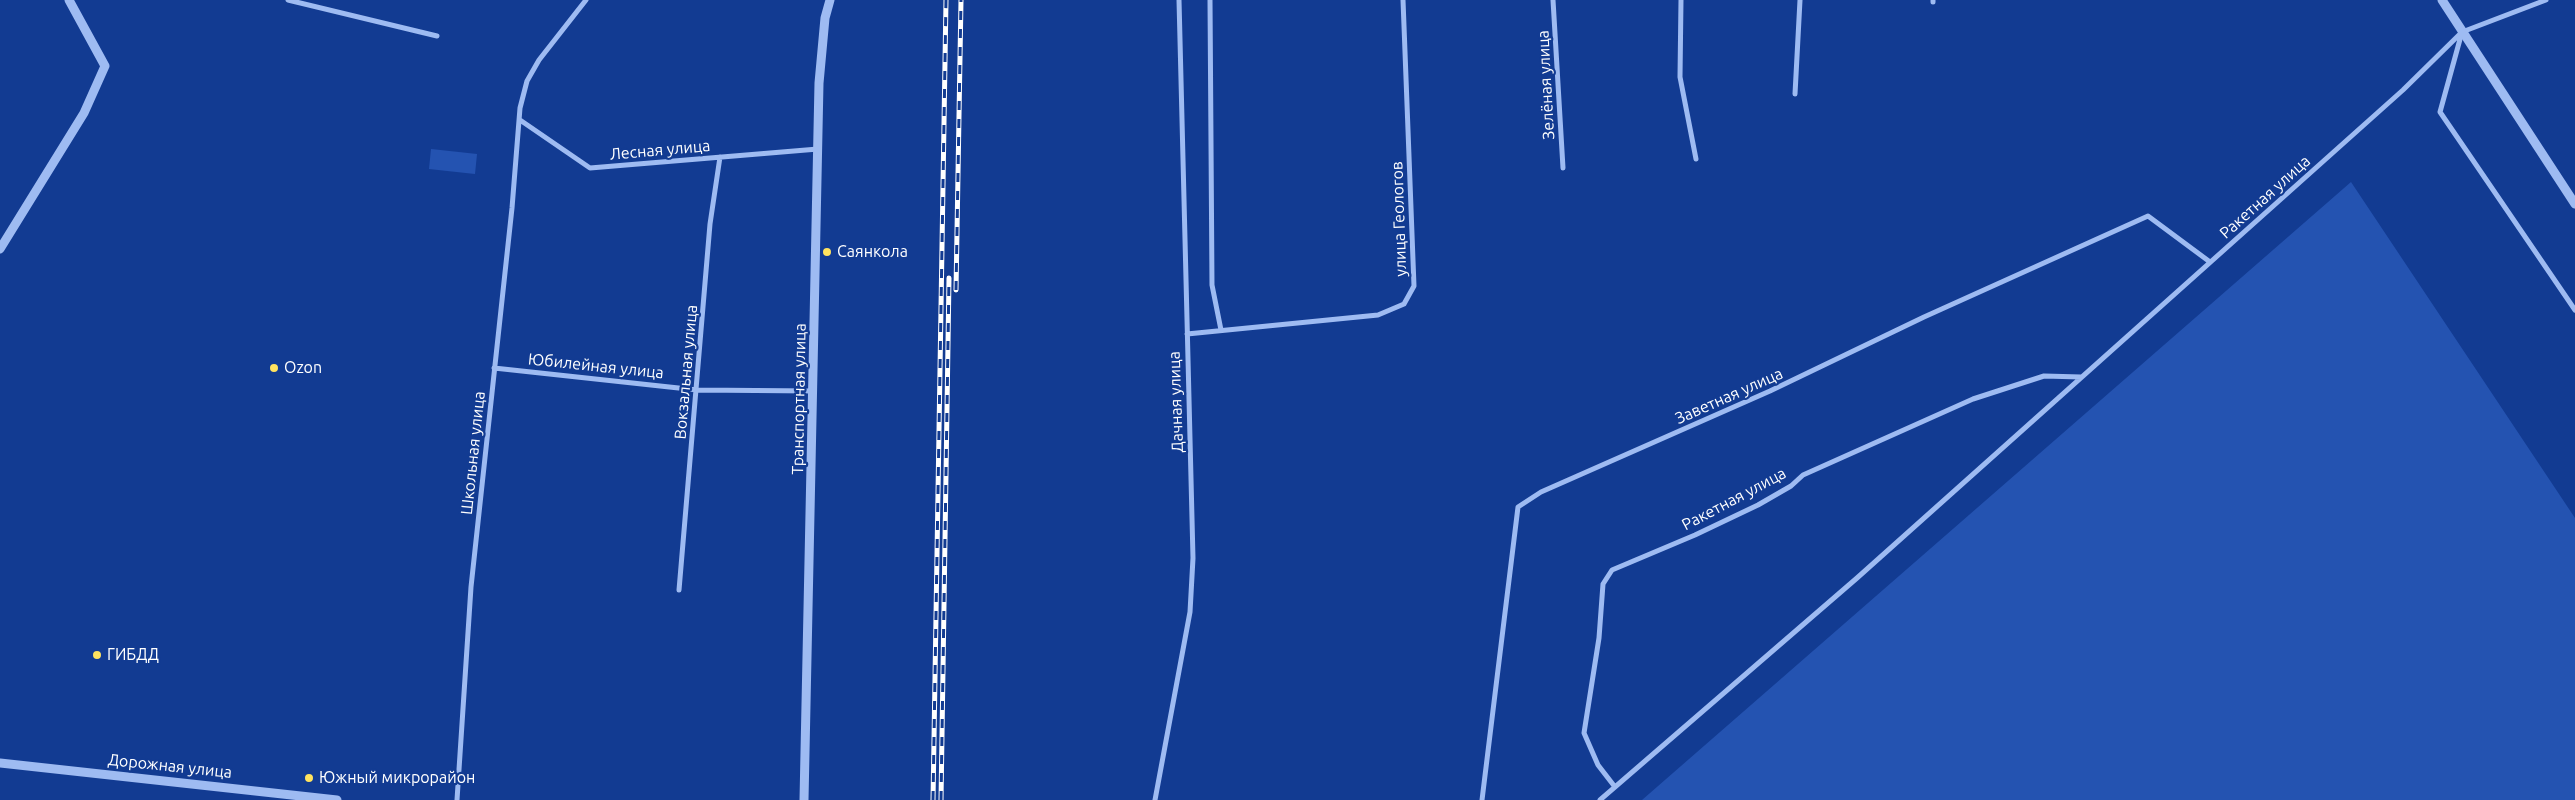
<!DOCTYPE html>
<html>
<head>
<meta charset="utf-8">
<style>
	body { margin:0 }
	canvas { display:block; background:#123b92 }
</style>
</head>
<body>
<canvas width="2575" height="800"></canvas>
<script>
const ctx = document.querySelector('canvas').getContext('2d');
ctx.lineJoin = 'round';
function fillPath(path, color) {
  ctx.fillStyle = color;
  ctx.fill(path, 'evenodd');
}
function toPath(rows) {
  const path = new Path2D();
  for (const r of rows) {
    path.moveTo(r[0], r[1]);
    for (let i = 2; i < r.length; i += 2) path.lineTo(r[i], r[i + 1]);
  }
  return path;
}
function trace(path, color, width, dash) {
  ctx.strokeStyle = color;
  ctx.lineWidth = width;
  ctx.lineCap = dash ? 'butt' : 'round';
  ctx.setLineDash(dash || []);
  ctx.stroke(path);
}
function write(font, color, halo, rows, align = 'center') {
  ctx.font = font + ' Ubuntu,sans-serif';
  ctx.lineWidth = 4.5;
  ctx.setLineDash([]);
  ctx.textBaseline = 'middle';
  ctx.strokeStyle = halo;
  ctx.fillStyle = color;
  for (const [text, x, y, turn = 0] of rows) {
    ctx.save();
    ctx.translate(x, y);
    ctx.rotate((+turn || 0) * Math.PI / 180);
    ctx.textAlign = isNaN(turn) ? turn : align;
    if (halo) ctx.strokeText(text, 0, 0);
    ctx.fillText(text, 0, 0);
    ctx.restore();
  }
}
const green = toPath([
	[431,149,477,154,475,174,429,169],
	[2351,182,2575,518,2575,800,1642,800]
]);
const minor = toPath([
	[288,0,437,36],
	[1210,0,1212,285,1221,330],
	[1553,0,1563,168],
	[1681,0,1680,77,1696,159],
	[1933,2,1933,0],
	[2462,32,2440,112,2575,310],
	[1795,94,1800,0],
	[520,120,590,168,818,149],
	[1187,334,1378,315,1404,304,1414,286,1403,0],
	[494,368,697,390,814,391],
	[679,590,710,224,720,157],
	[1615,787,1598,765,1584,733,1599,638,1603,584,1612,570,1695,535,1758,505,1791,486,1803,475,1973,399,2044,376,2081,377],
	[457,800,471,587,512,208,520,108,527,81,539,60,586,0],
	[1155,800,1190,612,1193,558,1179,0],
	[1482,800,1518,507,1541,492,1770,391,1924,317,2148,216,2210,262],
	[1600,800,1857,578,2403,90,2462,32,2546,0]
]);
const tertiary = toPath([
	[2442,0,2575,204],
	[0,249,84,113,105,66,69,0],
	[0,763,337,800],
	[804,800,819,83,825,18,830,0]
]);
const rail = toPath([
	[956,290,961,0],
	[933,800,946,0],
	[941,800,949,278]
]);
const markers = [
	[827,252,5,"#ffe35f"],
	[274,368,5,"#ffe35f"],
	[97,655,5,"#ffe35f"],
	[309,778,5,"#ffe35f"]
];
const streetNames = [
	["Зелёная улица",1546,85,-93],
	["Лесная улица",660,150,-5],
	["Ракетная улица",2265,197,-42],
	["улица Геологов",1399,219,-92],
	["Юбилейная улица",596,366,6],
	["Вокзальная улица",686,372,-85],
	["Заветная улица",1729,396,-24],
	["Транспортная улица",799,399,-89],
	["Дачная улица",1176,402,-92],
	["Школьная улица",473,453,-84],
	["Ракетная улица",1734,499,-28],
	["Дорожная улица",170,766,6]
];
const poiNames = [
	["Саянкола",837,252],
	["Ozon",284,368],
	["ГИБДД",107,655],
	["Южный микрорайон",319,778]
];
fillPath(green, '#2453b1');
trace(minor, '#9ebbf2', 5);
trace(tertiary, '#9ebbf2', 9);
trace(rail, '#fff', 5);
trace(rail, '#123b92', 3, [9]);
for (const [x, y, r, color] of markers) {
  const dot = new Path2D();
  dot.arc(x, y, r, 0, 2 * Math.PI);
  ctx.fillStyle = color;
  ctx.fill(dot);
  trace(dot, '#123b92', 2);
}
write('16px', '#fff', '#123b92', streetNames);
write('16px', '#fff', '#123b92', poiNames, 'left');
</script>
</body>
</html>
